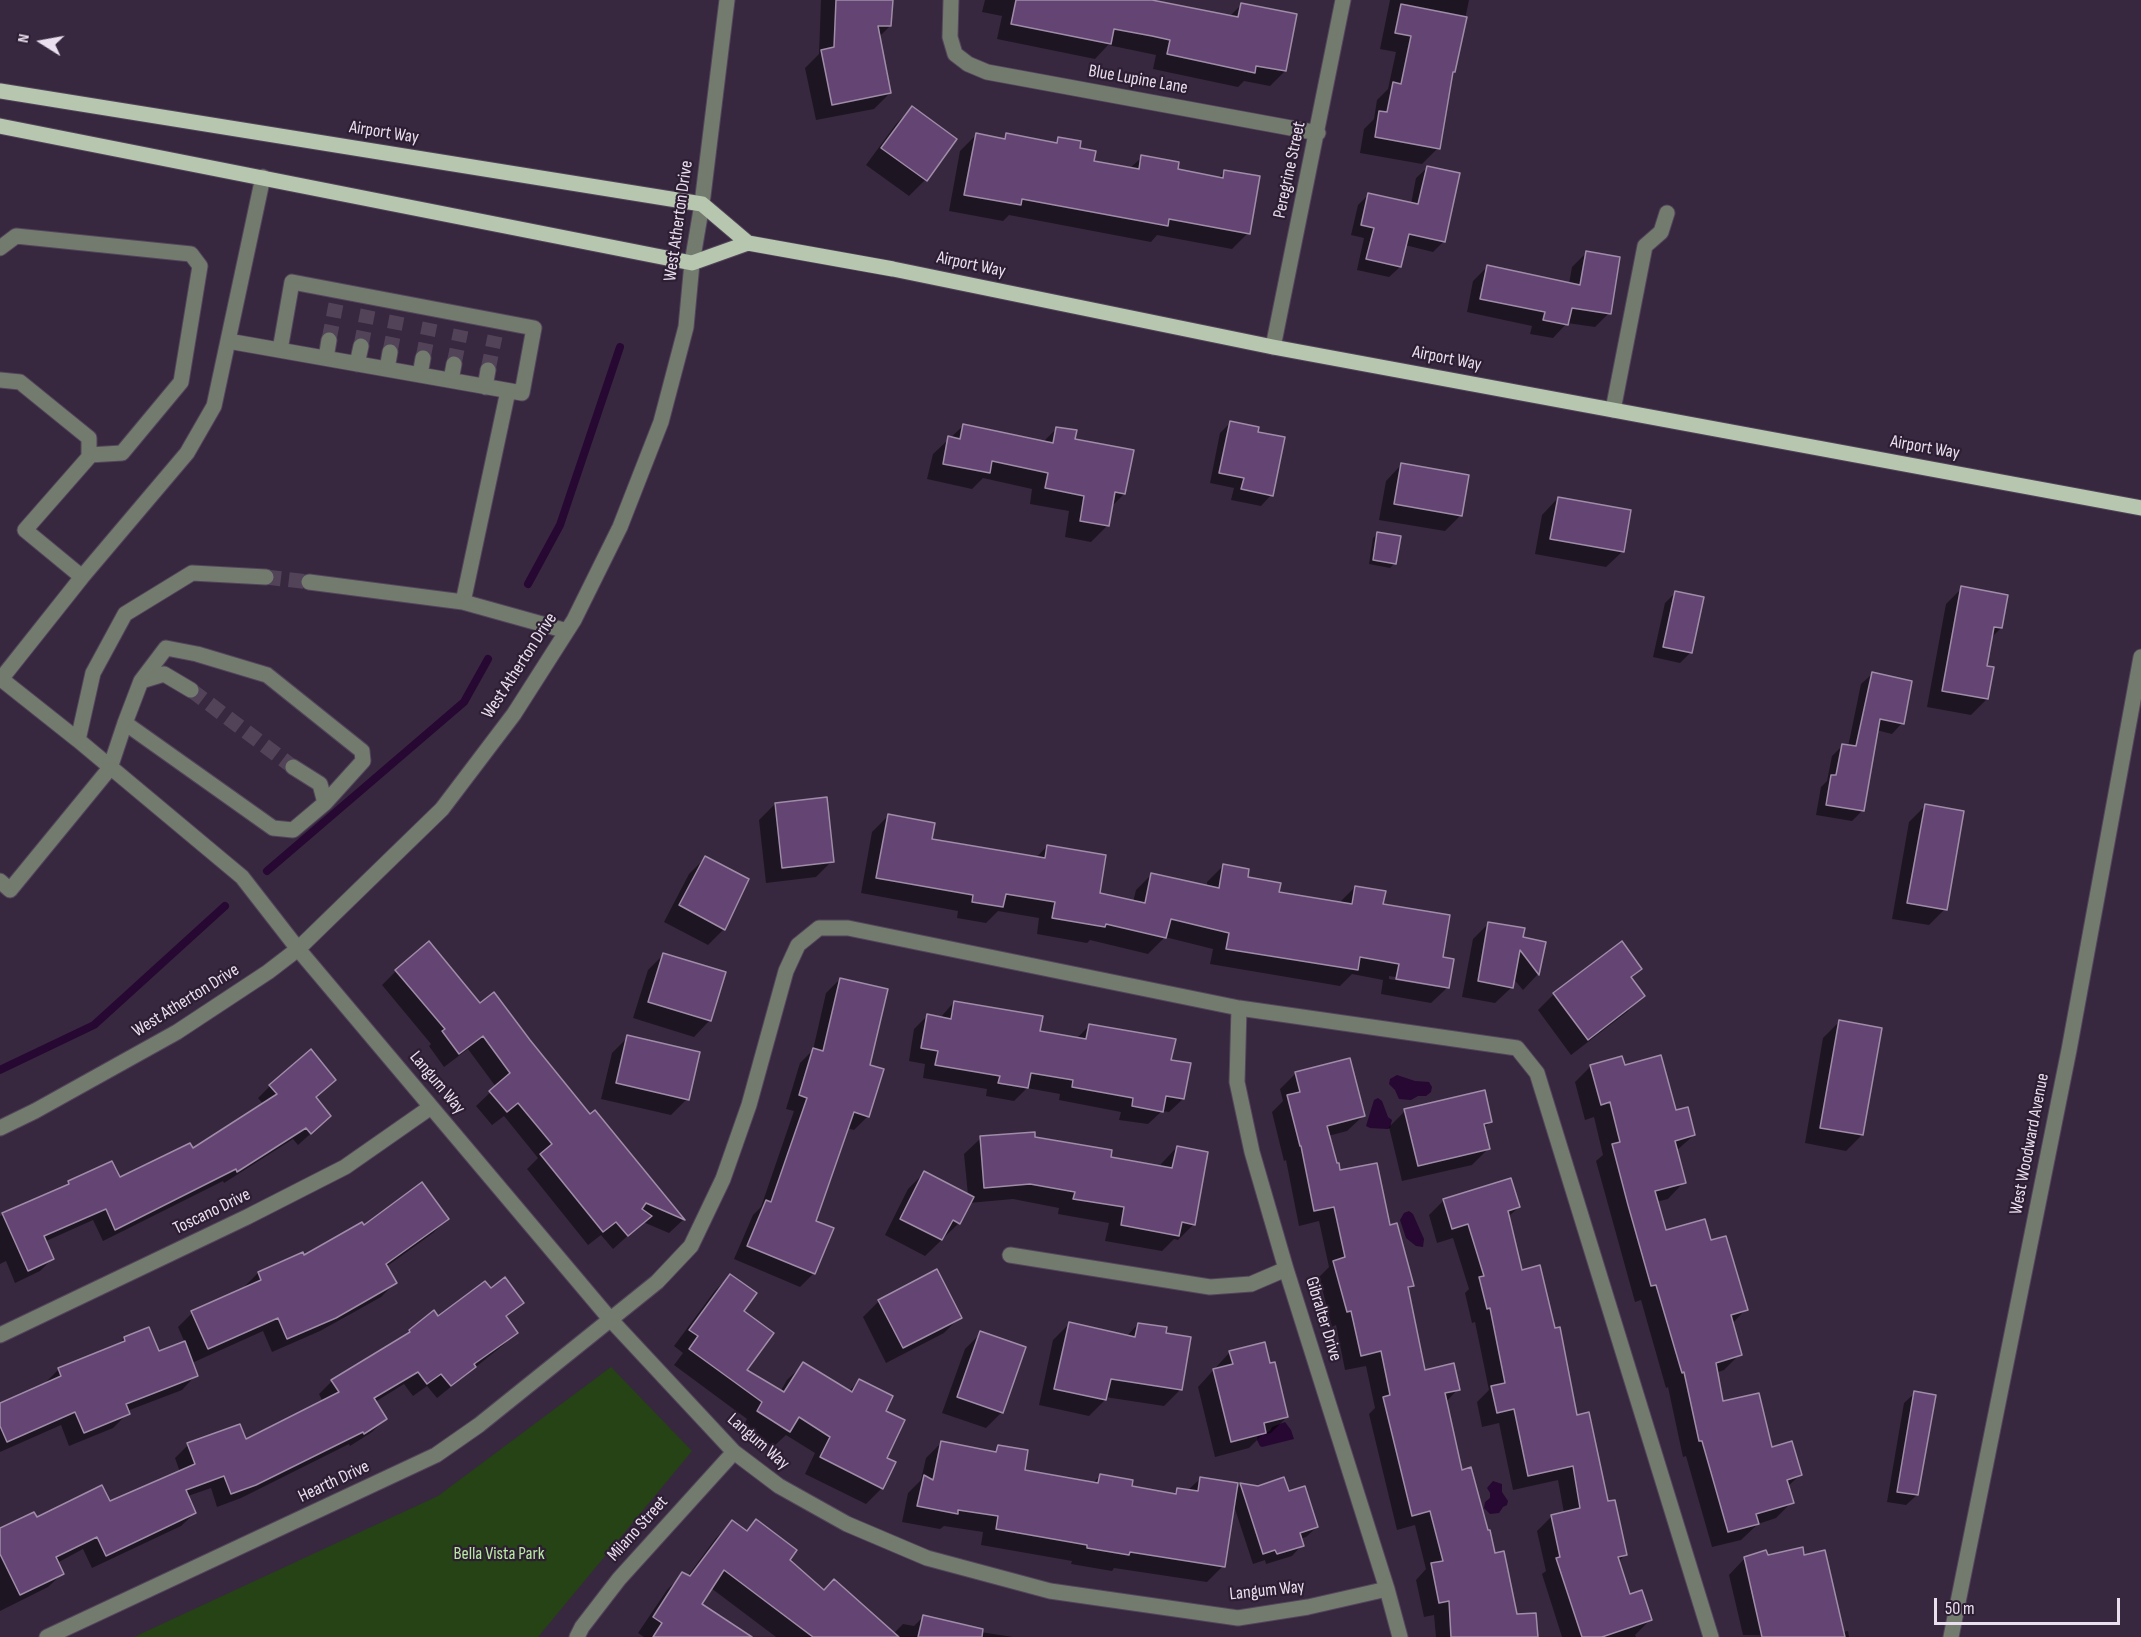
<!DOCTYPE html>
<html>
<head>
<meta charset="utf-8">
<style>
	body { margin:0 }
	#map { position:relative; width:2141px; height:1637px; overflow:hidden; background:#37283f; font-family:"Sofia Sans Condensed",sans-serif }
	canvas { display:block }
	.north { position:absolute; left:12px; top:12px; width:60px; height:60px; -webkit-text-stroke:4px #2d1e34; paint-order:stroke; rotate:281deg; font-size:16px; font-weight:700; line-height:24px; text-align:center; color:#e9dfee }
	.north::after { content:''; display:block; margin:auto; width:21px; height:27px; background:#e9dfee; clip-path:polygon(50% 0,100% 100%,50% 72%,0 100%) }
	.scale { position:absolute; left:1934px; top:1598px; width:186px; height:27px; box-sizing:border-box; border:3px solid #e9dfee; border-top:0; padding-left:8px; font-size:18px; line-height:21px; white-space:nowrap; color:#e9dfee; -webkit-text-stroke:4px #2d1e34; paint-order:stroke }
</style>
</head>
<body>
<div id="map">
<canvas width="2141" height="1637"></canvas>
<div class="north">N</div>
<div class="scale">50 m</div>
</div>
<script>
const ctx = document.querySelector('canvas').getContext('2d');
ctx.lineJoin = 'round';
function fillPath(path, color) {
  ctx.fillStyle = color;
  ctx.fill(path, 'evenodd');
}
function toPath(rows) {
  const path = new Path2D();
  for (const r of rows) {
    path.moveTo(r[0], r[1]);
    for (let i = 2; i < r.length; i += 2) path.lineTo(r[i], r[i + 1]);
  }
  return path;
}
function trace(path, color, width, dash) {
  ctx.strokeStyle = color;
  ctx.lineWidth = width;
  ctx.lineCap = dash ? 'butt' : 'round';
  ctx.setLineDash(dash || []);
  ctx.stroke(path);
}
function write(font, color, halo, rows, align = 'center') {
  ctx.font = font + ' "Sofia Sans Condensed",sans-serif';
  ctx.lineWidth = 4.5;
  ctx.setLineDash([]);
  ctx.textBaseline = 'middle';
  ctx.strokeStyle = halo;
  ctx.fillStyle = color;
  for (const [text, x, y, turn = 0] of rows) {
    ctx.save();
    ctx.translate(x, y);
    ctx.rotate((+turn || 0) * Math.PI / 180);
    ctx.textAlign = isNaN(turn) ? turn : align;
    if (halo) ctx.strokeText(text, 0, 0);
    ctx.fillText(text, 0, 0);
    ctx.restore();
  }
}
const green = toPath([
	[611,1367,692,1451,538,1637,134,1637,438,1496]
]);
const water = toPath([
	[1397,1075,1415,1081,1429,1082,1432,1087,1431,1092,1426,1096,1418,1096,1411,1100,1399,1099,1395,1090,1389,1084,1390,1079],
	[1378,1098,1382,1101,1388,1117,1392,1120,1390,1128,1388,1129,1370,1128,1366,1126,1374,1100],
	[1409,1211,1413,1214,1424,1239,1423,1247,1416,1246,1406,1238,1400,1220,1404,1213],
	[1285,1422,1291,1430,1294,1439,1262,1447,1260,1446,1257,1440,1258,1436,1270,1431,1272,1427],
	[1493,1481,1502,1484,1502,1492,1508,1501,1507,1505,1503,1507,1499,1513,1490,1514,1484,1508,1485,1502,1490,1498,1490,1493,1487,1488]
]);
const shadow = toPath([
	[821,0,891,0,890,26,879,37,890,93,874,109,816,120,805,68,819,54],
	[985,0,1144,0,1229,17,1241,5,1285,71,1270,86,1244,81,1238,87,1153,69,1156,55,1108,45,1095,59,997,39,1002,16,982,12],
	[1390,0,1469,0,1454,72,1451,74,1438,148,1422,164,1360,153,1364,129,1374,119,1377,100,1388,89,1396,52,1380,49],
	[912,108,955,139,925,180,909,196,866,165,896,124],
	[1007,134,1054,144,1059,139,1078,149,1092,162,1129,169,1142,157,1176,171,1218,178,1225,171,1248,233,1232,249,1157,235,1151,242,1009,215,1003,221,949,211,960,151,976,135,1002,140],
	[1427,168,1444,241,1433,252,1405,245,1400,267,1389,277,1357,270,1364,238,1351,235,1358,205,1368,195,1411,204,1416,178],
	[1586,253,1609,313,1595,327,1567,323,1553,338,1530,334,1532,326,1467,312,1473,281,1487,267,1569,284,1572,267],
	[1231,422,1257,433,1271,495,1261,506,1231,500,1234,488,1210,483,1220,433],
	[964,425,1043,442,1057,428,1073,440,1124,494,1111,507,1107,526,1091,542,1065,537,1069,511,1030,504,1032,489,983,478,972,489,927,479,933,454],
	[1402,464,1461,515,1445,531,1379,520,1386,481],
	[1558,498,1623,551,1606,567,1535,554,1542,515],
	[1378,533,1395,563,1390,568,1369,564,1373,538],
	[1962,588,2001,628,1991,638,1986,667,1987,699,1971,715,1927,707,1946,604],
	[1675,593,1691,652,1680,663,1653,657,1665,603],
	[1872,674,1902,723,1892,734,1876,730,1862,811,1852,821,1816,815,1821,787,1827,781,1832,756,1842,746,1848,747,1861,684],
	[775,804,832,861,816,877,766,883,759,820],
	[1925,806,1945,909,1929,925,1892,919,1909,822],
	[888,816,931,840,1036,858,1047,846,1098,894,1133,902,1136,890,1152,874,1207,886,1207,882,1223,866,1278,893,1339,903,1355,887,1382,905,1441,958,1448,987,1431,1003,1381,994,1383,980,1352,974,1340,986,1210,964,1213,949,1165,937,1148,954,1090,940,1087,943,1037,934,1039,918,998,911,986,923,957,918,958,911,861,893,872,832],
	[1389,976,1437,984,1437,987,1389,979],
	[705,858,724,929,708,945,664,922,689,874],
	[1489,923,1521,939,1544,943,1538,974,1523,990,1513,978,1512,987,1495,1003,1462,997,1473,939],
	[1621,943,1640,968,1630,979,1643,996,1627,1012,1571,1055,1538,1010,1554,994],
	[664,954,710,1020,694,1037,633,1018,648,970],
	[396,971,480,1005,590,1116,595,1112,683,1220,669,1233,643,1222,613,1249,601,1235,588,1245,527,1169,538,1158,504,1116,492,1125,476,1106,496,1087,468,1049,444,1067,429,1046,431,1044,382,985],
	[840,979,868,1116,854,1130,847,1128,814,1221,814,1273,800,1287,734,1259,753,1215,761,1207,794,1111,786,1109,800,1063,813,1050,826,993],
	[954,1002,1038,1032,1077,1038,1090,1025,1170,1061,1183,1099,1169,1112,1162,1111,1148,1124,1119,1120,1121,1112,1059,1100,1060,1094,1027,1088,1014,1101,986,1096,987,1089,923,1078,925,1064,909,1061,914,1029,927,1016,940,1018],
	[1839,1022,1862,1135,1846,1151,1805,1143,1823,1038],
	[628,1037,687,1099,671,1115,601,1099,612,1053],
	[1349,1060,1363,1116,1347,1131,1328,1136,1339,1172,1388,1227,1412,1285,1407,1290,1423,1371,1458,1389,1446,1402,1461,1472,1516,1616,1536,1637,1436,1637,1434,1615,1424,1617,1416,1580,1426,1569,1415,1525,1397,1530,1369,1414,1375,1408,1366,1366,1345,1370,1336,1325,1332,1327,1319,1277,1329,1267,1319,1221,1299,1226,1286,1160,1284,1161,1272,1112,1283,1101,1280,1089,1295,1074],
	[1591,1066,1624,1067,1675,1112,1694,1135,1676,1151,1684,1182,1668,1199,1656,1202,1665,1232,1710,1242,1746,1309,1732,1324,1740,1354,1724,1370,1716,1373,1722,1403,1800,1475,1787,1487,1792,1502,1776,1518,1758,1524,1741,1540,1712,1547,1686,1456,1683,1457,1668,1387,1666,1388,1641,1300,1635,1302,1596,1161,1603,1155,1594,1117,1585,1120,1575,1082],
	[270,1086,314,1098,317,1128,298,1145,293,1139,224,1183,223,1181,103,1241,93,1220,44,1242,52,1259,40,1271,15,1283,6,1261,0,1264,0,1216,63,1188,69,1182,119,1179,192,1150,264,1105,258,1098],
	[1405,1111,1491,1121,1483,1129,1488,1149,1472,1165,1402,1181,1389,1127],
	[981,1138,1034,1138,1109,1158,1160,1168,1161,1164,1177,1147,1194,1224,1178,1240,1174,1239,1162,1251,1105,1241,1109,1223,1058,1214,1059,1208,1013,1199,969,1203,959,1223,925,1256,885,1235,908,1189,924,1173,968,1195,964,1154],
	[1444,1200,1519,1207,1508,1217,1521,1272,1626,1554,1618,1562,1629,1596,1650,1620,1635,1635,1636,1637,1562,1637,1542,1574,1546,1571,1537,1531,1552,1516,1564,1513,1558,1480,1513,1490,1499,1423,1482,1427,1477,1402,1489,1390,1475,1322,1472,1323,1465,1293,1469,1289,1453,1238,1437,1243,1429,1215],
	[447,1219,433,1233,386,1267,395,1283,381,1297,320,1331,272,1352,263,1331,192,1363,196,1375,182,1390,127,1411,128,1413,113,1428,69,1446,61,1425,0,1452,0,1405,44,1384,59,1369,117,1346,124,1338,158,1353,185,1343,178,1327,192,1313,245,1289,244,1287,258,1273,304,1257,364,1227],
	[730,1275,742,1312,745,1370,780,1392,787,1380,804,1364,848,1392,859,1381,884,1412,885,1458,882,1488,866,1504,805,1474,815,1453,786,1435,773,1447,742,1428,747,1419,674,1365,683,1353,674,1346,714,1292],
	[490,1290,522,1303,505,1318,516,1332,502,1346,437,1398,427,1386,413,1396,404,1384,375,1402,385,1419,372,1432,350,1446,349,1444,241,1498,217,1507,211,1488,188,1496,195,1513,181,1526,92,1568,83,1549,57,1563,62,1574,48,1587,0,1611,0,1530,36,1519,109,1503,180,1472,175,1458,188,1445,245,1441,323,1402,319,1394,332,1381,401,1339,410,1331],
	[879,1301,960,1317,944,1333,886,1363,863,1317],
	[1069,1324,1126,1337,1138,1324,1164,1334,1180,1390,1164,1406,1105,1397,1105,1400,1089,1416,1039,1405,1053,1340],
	[981,1333,1002,1412,986,1428,942,1413,965,1349],
	[1230,1352,1287,1417,1271,1433,1262,1435,1249,1448,1215,1457,1198,1387],
	[1915,1393,1917,1495,1906,1505,1887,1502,1904,1403],
	[942,1442,992,1453,998,1447,1023,1471,1093,1483,1100,1476,1130,1488,1172,1495,1177,1490,1187,1491,1201,1478,1235,1490,1241,1485,1288,1493,1317,1527,1306,1537,1300,1539,1302,1545,1292,1556,1266,1564,1265,1560,1253,1564,1233,1503,1223,1566,1207,1582,1114,1568,1112,1571,1071,1564,1072,1561,981,1545,983,1532,944,1526,940,1529,902,1522,908,1493,921,1480,926,1458],
	[756,1521,788,1560,857,1637,776,1637,711,1588,700,1604,728,1637,644,1637,638,1633,667,1590,683,1574,687,1577,716,1538,732,1522,746,1532],
	[1767,1557,1803,1557,1842,1632,1848,1631,1849,1637,1743,1635,1729,1575,1745,1558],
	[923,1617,961,1629,1013,1637,890,1637,903,1624,914,1626]
]);
const stream = toPath([
	[528,584,560,525,620,347],
	[267,871,464,702,488,659],
	[0,1070,94,1025,225,906]
]);
const building = toPath([
	[836,0,893,0,891,26,878,26,891,93,832,105,821,50,834,47,836,0],
	[1016,0,1152,0,1238,17,1241,3,1297,14,1286,71,1256,66,1255,73,1167,54,1170,40,1152,36,1114,29,1111,44,1011,24,1016,0],
	[1401,4,1467,17,1455,72,1453,72,1440,149,1375,137,1379,111,1387,112,1393,82,1401,84,1411,36,1395,33,1401,4],
	[912,106,957,139,927,181,881,148,912,106],
	[976,133,1005,139,1006,133,1057,143,1058,137,1081,141,1080,148,1096,151,1094,161,1139,169,1141,155,1179,162,1178,169,1223,178,1224,170,1260,176,1250,234,1169,219,1168,226,1022,199,1021,205,964,195,976,133],
	[1427,166,1460,173,1445,242,1409,234,1401,267,1366,259,1374,228,1361,225,1368,193,1418,204,1427,166],
	[1586,251,1620,257,1611,314,1572,308,1568,325,1543,320,1545,312,1480,299,1487,265,1580,285,1586,251],
	[1230,421,1259,427,1258,432,1285,437,1273,496,1241,489,1244,478,1219,473,1230,421],
	[963,424,1053,443,1056,427,1077,430,1075,439,1134,450,1125,494,1115,492,1109,526,1080,521,1084,496,1045,488,1048,473,992,461,990,473,943,464,948,436,960,439,963,424],
	[1401,463,1469,475,1462,516,1394,504,1401,463],
	[1558,497,1631,510,1624,552,1550,539,1558,497],
	[1377,532,1401,536,1396,564,1373,560,1377,532],
	[1961,586,2008,595,2002,628,1994,627,1987,666,1994,667,1988,699,1942,691,1961,586],
	[1675,591,1704,597,1692,653,1663,647,1675,591],
	[1872,672,1912,681,1904,724,1880,719,1864,811,1826,805,1831,775,1836,775,1842,744,1856,746,1872,672],
	[827,797,834,862,782,868,775,803,827,797],
	[1925,804,1964,811,1947,910,1907,903,1925,804],
	[888,814,935,823,932,839,1045,858,1047,845,1106,855,1100,893,1145,903,1151,873,1219,888,1223,864,1249,869,1248,877,1281,883,1279,892,1352,904,1355,886,1386,891,1383,904,1450,915,1443,957,1454,959,1449,988,1396,979,1399,964,1360,957,1358,970,1226,949,1229,933,1171,919,1166,938,1106,924,1105,927,1052,918,1055,902,1006,894,1003,907,972,902,973,895,876,878,888,814],
	[705,856,749,879,725,930,679,905,705,856],
	[1488,922,1525,928,1523,937,1546,942,1539,975,1520,950,1513,988,1478,981,1488,922],
	[429,941,480,1003,494,992,530,1040,590,1114,595,1110,685,1220,646,1203,642,1209,652,1216,628,1236,616,1222,603,1232,540,1154,552,1144,518,1103,507,1112,489,1091,510,1073,483,1036,459,1054,442,1031,445,1029,395,970,429,941],
	[1622,941,1642,969,1631,977,1645,996,1588,1040,1553,993,1622,941],
	[663,953,726,972,711,1021,648,1002,663,953],
	[840,978,888,989,870,1065,884,1069,869,1117,854,1112,816,1221,834,1228,815,1274,747,1246,766,1200,771,1202,807,1098,799,1095,813,1048,823,1051,840,978],
	[954,1001,1043,1016,1040,1031,1086,1039,1089,1024,1176,1039,1171,1060,1191,1063,1184,1099,1166,1096,1163,1112,1132,1106,1133,1098,1072,1087,1073,1080,1031,1073,1028,1088,998,1083,1000,1076,935,1065,938,1051,921,1048,927,1014,951,1019,954,1001],
	[1839,1020,1882,1028,1863,1135,1820,1128,1839,1020],
	[627,1035,700,1052,689,1100,616,1083,627,1035],
	[311,1049,336,1080,316,1097,331,1116,311,1134,306,1128,237,1172,236,1169,115,1230,106,1209,44,1236,54,1259,28,1271,2,1213,69,1184,68,1181,112,1161,120,1177,190,1143,193,1148,277,1094,269,1085,311,1049],
	[1661,1055,1676,1110,1688,1107,1695,1135,1675,1141,1686,1183,1655,1191,1666,1230,1705,1219,1711,1240,1726,1236,1748,1310,1731,1315,1742,1355,1716,1363,1723,1401,1759,1393,1772,1447,1792,1441,1802,1475,1787,1480,1794,1503,1756,1514,1759,1524,1728,1532,1702,1441,1699,1441,1684,1372,1682,1373,1656,1285,1651,1286,1628,1205,1612,1144,1620,1142,1610,1102,1601,1105,1590,1065,1622,1056,1625,1065,1661,1055],
	[1350,1058,1365,1116,1327,1126,1337,1163,1339,1163,1340,1170,1377,1163,1390,1225,1397,1223,1414,1286,1408,1287,1425,1370,1454,1363,1460,1390,1445,1393,1462,1470,1471,1467,1488,1530,1490,1530,1495,1553,1504,1551,1517,1614,1536,1613,1538,1637,1451,1637,1449,1601,1439,1603,1431,1563,1443,1561,1430,1511,1412,1516,1383,1397,1390,1395,1381,1351,1361,1356,1351,1311,1347,1312,1333,1261,1345,1257,1334,1207,1314,1211,1301,1146,1300,1146,1287,1095,1300,1092,1295,1072,1350,1058],
	[1485,1090,1492,1122,1484,1124,1490,1149,1418,1166,1404,1109,1485,1090],
	[1035,1132,1035,1137,1112,1150,1111,1157,1172,1168,1177,1146,1208,1152,1195,1225,1182,1222,1179,1236,1121,1225,1124,1207,1073,1199,1075,1192,1030,1184,984,1188,980,1136,1035,1132],
	[924,1171,974,1197,960,1224,953,1220,942,1240,900,1219,924,1171],
	[1511,1178,1520,1207,1508,1211,1522,1270,1540,1265,1555,1328,1560,1327,1577,1415,1589,1412,1608,1501,1615,1500,1627,1555,1618,1557,1630,1594,1642,1590,1652,1620,1602,1637,1582,1637,1556,1558,1560,1557,1551,1515,1580,1508,1573,1466,1528,1476,1514,1409,1497,1413,1491,1386,1505,1383,1490,1308,1487,1309,1479,1277,1484,1276,1468,1224,1452,1229,1443,1199,1511,1178],
	[422,1182,449,1219,386,1264,397,1283,336,1318,287,1339,278,1318,208,1349,191,1311,261,1280,258,1272,303,1252,304,1255,362,1222,364,1225,422,1182],
	[937,1269,962,1318,903,1348,878,1300,937,1269],
	[730,1274,757,1293,744,1311,774,1333,747,1370,784,1392,803,1362,852,1392,859,1379,893,1396,886,1411,905,1420,887,1458,896,1462,883,1489,820,1457,830,1437,799,1417,790,1432,757,1411,762,1402,689,1349,698,1336,689,1330,730,1274],
	[505,1277,524,1303,506,1316,518,1333,474,1364,476,1367,451,1386,441,1374,427,1384,418,1372,374,1398,387,1419,364,1434,363,1432,256,1485,231,1494,224,1476,186,1490,196,1513,106,1556,97,1537,56,1557,64,1574,20,1595,0,1554,0,1528,34,1512,37,1517,102,1485,110,1501,195,1464,187,1443,240,1424,246,1439,339,1392,331,1380,410,1332,409,1330,434,1310,438,1316,485,1281,491,1288,505,1277],
	[1069,1322,1135,1337,1138,1323,1167,1327,1166,1333,1191,1337,1182,1390,1111,1379,1106,1400,1054,1389,1069,1322],
	[149,1327,159,1351,185,1341,198,1376,126,1404,130,1414,84,1433,75,1412,7,1442,0,1426,0,1403,61,1376,58,1368,125,1341,124,1337,149,1327],
	[980,1331,1026,1347,1003,1413,957,1397,980,1331],
	[1265,1342,1270,1363,1275,1362,1288,1417,1264,1423,1266,1433,1231,1442,1213,1369,1233,1364,1229,1351,1265,1342],
	[1914,1391,1936,1395,1918,1495,1897,1492,1914,1391],
	[941,1441,996,1452,998,1445,1028,1450,1025,1470,1098,1483,1100,1474,1133,1480,1132,1486,1176,1494,1177,1488,1198,1491,1200,1477,1238,1483,1225,1567,1130,1552,1129,1555,1087,1548,1087,1545,996,1529,998,1516,958,1510,958,1514,917,1506,924,1475,933,1480,941,1441],
	[1284,1477,1289,1491,1305,1486,1318,1527,1300,1533,1304,1546,1277,1554,1275,1550,1263,1554,1240,1483,1258,1486,1284,1477],
	[756,1519,797,1550,790,1560,824,1590,834,1579,899,1637,813,1637,724,1570,702,1604,752,1637,653,1637,662,1623,653,1617,682,1572,690,1576,732,1520,747,1531,756,1519],
	[1803,1547,1804,1555,1825,1550,1845,1637,1762,1637,1744,1557,1766,1550,1768,1555,1803,1547],
	[923,1615,983,1629,982,1637,918,1637,923,1615]
]);
const minorTunnel = toPath([
	[329,340,336,304],
	[361,346,368,310],
	[390,352,397,316],
	[423,358,430,323],
	[454,364,461,330],
	[488,370,495,336],
	[266,577,309,582],
	[191,690,293,767]
]);
const minor = toPath([
	[951,0,950,37,955,54,968,64,987,72,1318,133],
	[263,177,214,406,187,453,82,577,1,679,78,740,242,877,298,949,610,1319,734,1452,779,1486,847,1524,927,1558,1050,1591,1238,1618,1308,1607,1387,1589],
	[0,248,16,236,191,254,200,266,181,382,122,453,89,455],
	[228,341,522,393,534,328,292,282,280,350],
	[1273,347,1343,0],
	[326,358,329,340],
	[357,364,361,346],
	[387,369,390,352],
	[420,375,423,358],
	[0,380,20,382,89,438,89,457,25,530,82,577],
	[451,380,454,364],
	[485,387,488,370],
	[1613,410,1645,246,1661,232,1667,213],
	[309,582,463,602,567,631],
	[463,602,508,391],
	[141,681,166,648,197,654,267,675,362,751,363,761,325,803],
	[125,723,141,681,164,674,191,690],
	[78,740,93,673,125,614,192,573,266,577],
	[0,881,10,890,110,768,125,723,273,828,293,830,325,803,320,784,293,767],
	[1239,1008,1237,1082,1252,1152,1286,1269,1387,1589,1400,1637],
	[0,1128,35,1111,177,1032,268,972,298,949,442,809,514,714,574,620,620,527,661,422,686,327,692,263,702,204,727,0],
	[1010,1255,1210,1287,1251,1284,1286,1269],
	[0,1335,247,1217,345,1167,431,1107],
	[47,1637,436,1455,479,1425,657,1282,691,1246,723,1179,749,1105,786,971,798,945,819,928,848,928,1239,1008,1517,1048,1537,1073,1711,1637],
	[577,1637,582,1627,619,1579,734,1452],
	[1951,1637,2069,1050,2141,657]
]);
const major = toPath([
	[0,91,702,204,748,243],
	[0,126,692,263,748,243,893,269,1273,347,2141,508]
]);
const streetNames = [
	["Blue Lupine Lane",1138,80,10],
	["Airport Way",384,133,9],
	["Peregrine Street",1290,170,-78],
	["West Atherton Drive",679,221,-82],
	["Airport Way",971,265,12],
	["Airport Way",1447,359,11],
	["Airport Way",1925,448,10],
	["West Atherton Drive",520,666,-57],
	["West Atherton Drive",186,1001,-32],
	["Langum Way",437,1083,50],
	["West Woodward Avenue",2030,1144,-79],
	["Toscano Drive",212,1212,-26],
	["Gibralter Drive",1323,1319,73],
	["Langum Way",758,1442,41],
	["Hearth Drive",334,1482,-25],
	["Milano Street",638,1529,-48],
	["Langum Way",1267,1591,-6]
];
const parkNames = [
	["Bella Vista Park",499,1554]
];
fillPath(green, '#254314');
fillPath(water, '#260832');
fillPath(shadow, '#0007');
trace(stream, '#260832', 8);
fillPath(building, '#644473');
trace(building, '#9f8ca8', 1.5);
trace(minorTunnel, '#524359', 15, [15, 8]);
trace(minor, '#53455b', 17);
trace(major, '#53455b', 17);
trace(minor, '#737b6f', 15);
trace(major, '#b7c7af', 15);
write('18px', '#e9dfee', '#2d1e34', streetNames);
write('18px', '#b7e99e', '#2d1e34', parkNames);
</script>
</body>
</html>
